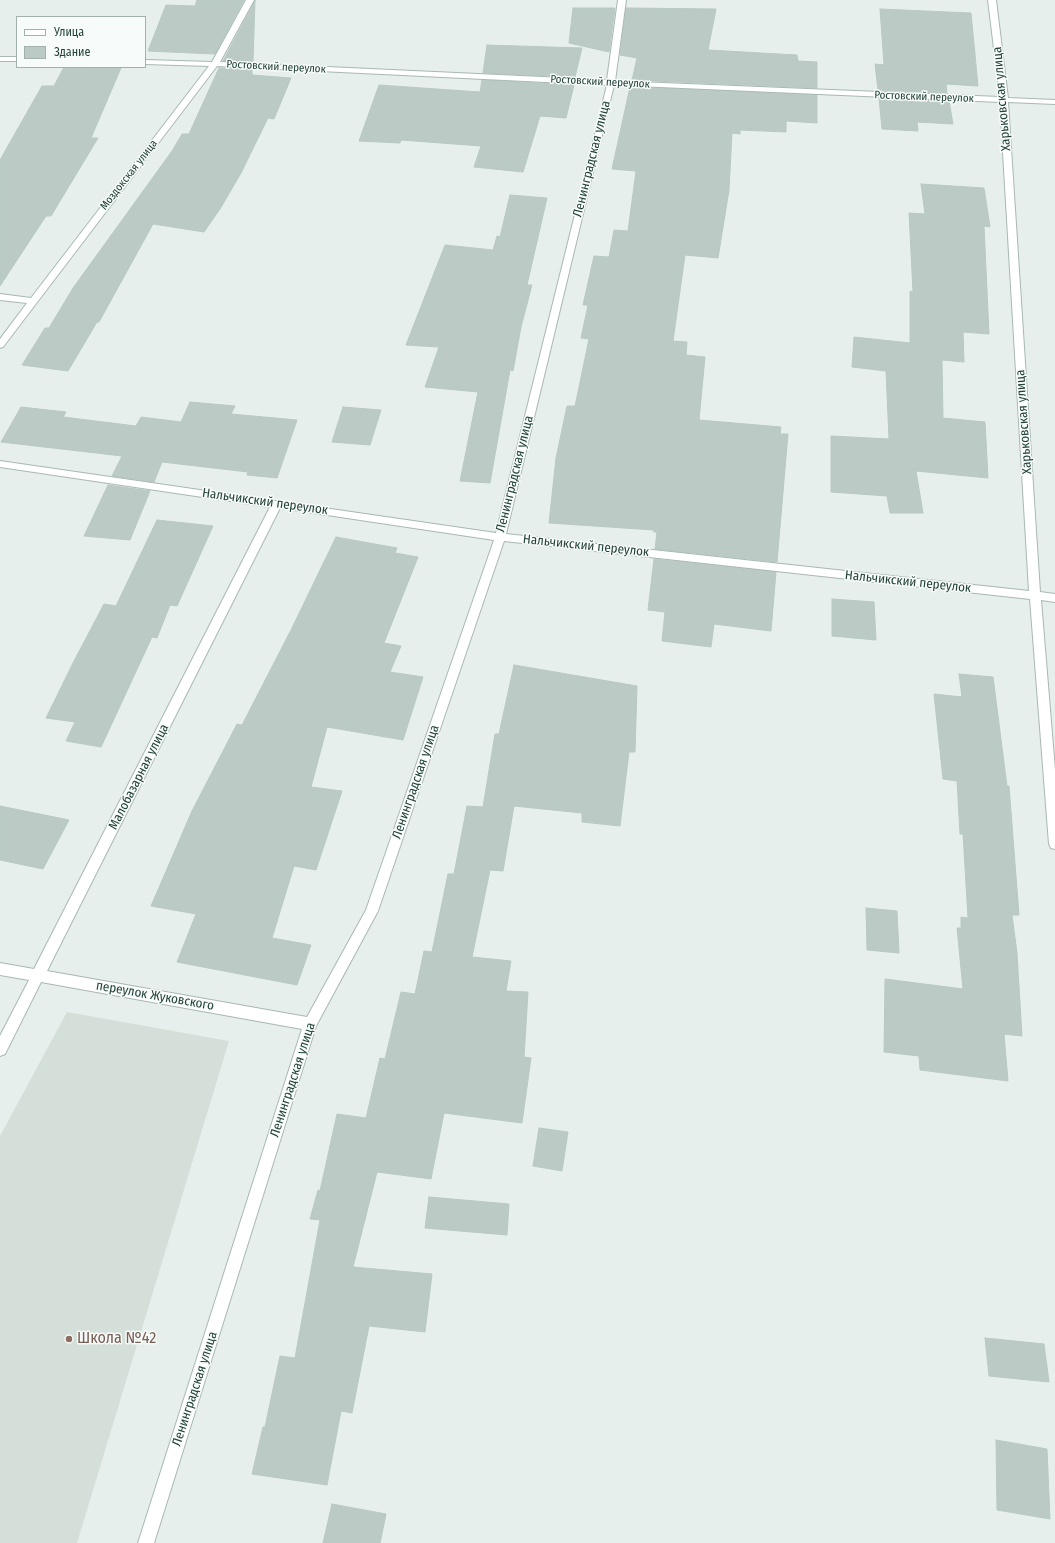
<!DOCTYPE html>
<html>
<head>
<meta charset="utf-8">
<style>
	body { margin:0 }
	#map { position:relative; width:1055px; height:1543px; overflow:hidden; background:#e6efeb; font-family:"Fira Sans Condensed",sans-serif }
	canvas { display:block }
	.legend { position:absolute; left:16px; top:16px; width:130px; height:52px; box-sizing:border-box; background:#f7fbf9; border:1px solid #a3b1ad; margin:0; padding:5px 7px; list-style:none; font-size:12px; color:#24423a }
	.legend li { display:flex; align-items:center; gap:8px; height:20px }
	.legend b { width:20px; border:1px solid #a3b1ad }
</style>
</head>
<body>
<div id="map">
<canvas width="1055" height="1543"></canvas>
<ul class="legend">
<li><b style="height:5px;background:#fff"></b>Улица</li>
<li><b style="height:11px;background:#bbcac4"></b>Здание</li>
</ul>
</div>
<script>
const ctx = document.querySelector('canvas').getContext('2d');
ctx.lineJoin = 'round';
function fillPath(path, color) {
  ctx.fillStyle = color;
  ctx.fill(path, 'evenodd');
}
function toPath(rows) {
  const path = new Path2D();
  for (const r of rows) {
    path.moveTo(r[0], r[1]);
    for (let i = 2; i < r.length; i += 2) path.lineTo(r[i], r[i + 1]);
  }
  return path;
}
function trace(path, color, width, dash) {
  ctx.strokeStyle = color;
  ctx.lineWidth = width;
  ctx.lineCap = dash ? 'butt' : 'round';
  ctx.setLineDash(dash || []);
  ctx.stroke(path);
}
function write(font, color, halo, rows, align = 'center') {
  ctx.font = font + ' "Fira Sans Condensed",sans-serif';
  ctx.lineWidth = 3;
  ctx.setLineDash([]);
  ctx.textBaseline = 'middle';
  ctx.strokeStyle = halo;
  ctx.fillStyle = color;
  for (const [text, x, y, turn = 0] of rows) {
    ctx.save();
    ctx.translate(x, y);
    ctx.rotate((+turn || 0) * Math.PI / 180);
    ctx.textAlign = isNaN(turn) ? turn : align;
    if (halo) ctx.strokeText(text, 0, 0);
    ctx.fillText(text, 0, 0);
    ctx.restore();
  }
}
const built = toPath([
	[67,1012,229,1041,77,1543,0,1543,0,1136]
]);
const building = toPath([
	[197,0,244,0,215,54,148,51,166,5,195,6,197,0],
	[255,0,253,62,223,61,255,1,255,0],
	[573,8,615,8,609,52,569,43,573,8],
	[626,8,716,9,708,50,797,55,798,61,817,62,817,88,632,80,637,58,620,55,626,8],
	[880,9,971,13,978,86,946,84,947,93,878,90,875,64,884,65,880,9],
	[487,45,582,48,575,77,483,73,487,45],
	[64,67,121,68,91,138,98,138,51,216,46,216,0,286,0,160,42,86,54,86,64,67],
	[219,68,252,69,252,75,291,78,274,119,268,118,241,173,220,209,204,232,153,224,99,322,97,322,68,371,22,365,45,328,49,328,73,288,172,151,182,134,189,134,219,68],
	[482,80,574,85,566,118,540,116,523,172,474,167,481,146,401,140,400,143,359,141,379,85,480,92,482,80],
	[630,87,817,95,817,123,786,121,786,132,740,130,740,134,732,133,729,190,718,258,685,255,673,341,687,342,686,355,705,357,699,420,781,427,780,434,788,434,777,562,655,549,657,532,654,532,654,530,549,523,556,458,567,406,575,406,589,339,581,338,588,305,583,305,594,256,609,257,614,230,628,231,636,171,612,169,630,87],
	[879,98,949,101,953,124,917,122,918,131,882,129,879,98],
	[921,184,984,188,990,227,984,226,989,334,963,332,964,362,942,360,943,418,985,422,988,478,916,471,923,513,890,513,887,496,831,492,831,436,889,439,886,371,852,367,854,337,910,343,910,291,913,292,909,213,925,214,921,184],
	[510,195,547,198,527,285,532,285,521,327,513,371,510,370,490,483,460,481,478,392,425,387,439,347,406,345,445,245,493,250,497,236,500,237,510,195],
	[190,402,235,406,231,414,297,420,277,478,247,475,248,472,162,462,154,482,112,476,122,456,1,442,21,407,66,412,63,417,136,426,141,417,181,422,190,402],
	[343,407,381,410,370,445,332,442,343,407],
	[108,485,150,491,130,540,84,536,108,485],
	[157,520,213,526,177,606,170,605,157,638,152,637,101,747,66,741,75,722,46,718,74,661,104,604,116,606,157,520],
	[336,537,397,548,395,553,418,557,384,643,401,646,390,672,423,677,403,740,327,727,311,787,342,791,316,870,294,866,272,938,311,945,297,985,177,962,196,914,151,906,192,811,237,724,242,725,292,628,336,537],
	[654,559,776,572,771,631,714,624,711,647,662,641,665,612,648,610,654,559],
	[832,599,874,602,876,640,832,636,832,599],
	[514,665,637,686,635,752,629,752,620,826,582,822,582,813,514,806,503,871,490,870,472,957,511,961,506,991,528,992,524,1057,531,1058,522,1123,444,1113,431,1179,377,1172,353,1267,432,1274,425,1332,369,1326,352,1413,341,1411,327,1485,252,1474,263,1427,265,1427,280,1356,295,1358,320,1220,310,1219,318,1190,320,1191,337,1114,366,1118,380,1058,385,1059,401,992,415,994,424,951,432,952,448,874,454,874,467,806,483,807,495,734,499,734,514,665],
	[959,674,993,677,1007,786,1009,786,1019,915,1012,915,1017,953,1022,1036,1004,1034,1008,1081,920,1070,919,1056,884,1052,885,979,963,989,957,928,961,928,961,917,968,918,963,834,960,834,957,781,943,779,934,694,962,697,959,674],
	[0,806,69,820,43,869,0,860,0,806],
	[866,908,897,911,899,953,867,950,866,908],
	[539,1128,568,1132,562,1171,533,1166,539,1128],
	[429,1197,509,1204,507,1235,425,1228,429,1197],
	[985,1338,1044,1344,1049,1382,989,1376,985,1338],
	[996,1440,1047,1449,1050,1519,997,1510,996,1440],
	[332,1504,386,1514,380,1543,323,1543,332,1504]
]);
const minor = toPath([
	[246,0,254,0,220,62,607,80,618,0,626,0,615,81,1000,97,988,0,996,0,1008,98,1055,100,1055,104,1008,102,1040,592,1055,594,1055,602,1041,600,1055,770,1055,849,1051,848,1049,844,1030,599,504,541,378,911,316,1026,154,1543,138,1543,302,1029,41,982,5,1054,0,1056,0,1036,29,980,0,975,0,963,34,969,270,507,0,467,0,461,496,533,607,85,217,66,3,347,0,348,0,339,27,303,0,300,0,294,31,298,209,66,145,64,145,60,212,62,246,0],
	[614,85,1000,102,1029,591,506,534,614,85],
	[280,508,494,540,366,910,307,1017,47,971,280,508],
	[0,57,17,57,17,61,0,61,0,57]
]);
const markers = [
	[69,1339,4,"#8d6e63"]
];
const farStreetnames = [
	["Ростовский переулок",276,67,3],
	["Ростовский переулок",600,82,3],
	["Ростовский переулок",924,97,2],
	["Моздокская улица",129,175,-52]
];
const streetNames = [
	["Харьковская улица",1002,99,-95],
	["Ленинградская улица",592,159,-76],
	["Харьковская улица",1024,422,-94],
	["Ленинградская улица",515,474,-76],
	["Нальчикский переулок",265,502,8],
	["Нальчикский переулок",586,546,6],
	["Нальчикский переулок",908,582,6],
	["Малобазарная улица",139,777,-63],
	["Ленинградская улица",416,782,-71],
	["переулок Жуковского",155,996,10],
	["Ленинградская улица",293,1080,-72],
	["Ленинградская улица",195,1389,-72]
];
const nearEducationnames = [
	["Школа №42",77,1339]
];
fillPath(built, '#d4dfda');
fillPath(building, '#bbcac4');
trace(building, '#b8c9c2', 1);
trace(minor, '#a8b8b2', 2);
fillPath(minor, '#fff');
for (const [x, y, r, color] of markers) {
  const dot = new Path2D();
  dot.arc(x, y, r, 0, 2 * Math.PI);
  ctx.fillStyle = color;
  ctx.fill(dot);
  trace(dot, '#f7fbf9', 1.5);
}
write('11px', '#24423a', '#f7fbf9', farStreetnames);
write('13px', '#24423a', '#f7fbf9', streetNames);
write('16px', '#785e54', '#f7fbf9', nearEducationnames, 'left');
</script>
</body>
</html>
